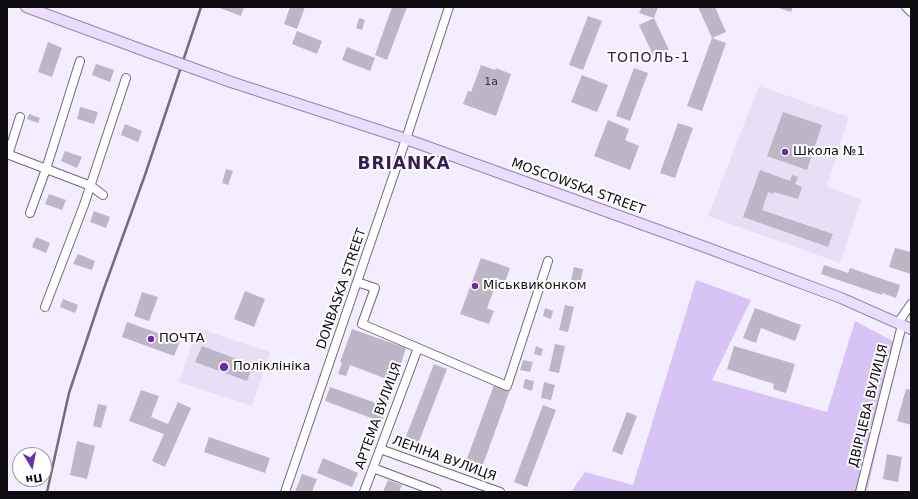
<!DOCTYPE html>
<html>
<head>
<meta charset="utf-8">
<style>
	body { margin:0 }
	#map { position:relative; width:918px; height:499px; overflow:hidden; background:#f4edff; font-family:"DejaVu Sans",sans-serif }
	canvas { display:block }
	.frame { position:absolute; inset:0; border:8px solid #0e0c11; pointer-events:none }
	.north { position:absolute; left:12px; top:447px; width:40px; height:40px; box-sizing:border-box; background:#fefefe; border:1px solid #9e9d9f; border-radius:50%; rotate:170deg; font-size:11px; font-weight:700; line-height:16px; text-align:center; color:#0e0c11 }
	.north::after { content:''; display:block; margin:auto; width:14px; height:18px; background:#6c30a6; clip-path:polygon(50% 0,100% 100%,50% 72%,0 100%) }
</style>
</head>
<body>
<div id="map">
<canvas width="918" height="499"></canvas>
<div class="frame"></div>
<div class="north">Пн</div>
</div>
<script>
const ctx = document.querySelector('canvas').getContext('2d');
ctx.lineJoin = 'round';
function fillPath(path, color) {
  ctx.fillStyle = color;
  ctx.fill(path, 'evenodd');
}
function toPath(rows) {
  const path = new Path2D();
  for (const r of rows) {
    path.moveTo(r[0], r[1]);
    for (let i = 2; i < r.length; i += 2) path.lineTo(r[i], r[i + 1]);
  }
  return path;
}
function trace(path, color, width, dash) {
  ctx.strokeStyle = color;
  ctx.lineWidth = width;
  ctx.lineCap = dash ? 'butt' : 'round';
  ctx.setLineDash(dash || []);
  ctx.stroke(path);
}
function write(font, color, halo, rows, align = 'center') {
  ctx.font = font + ' "DejaVu Sans",sans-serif';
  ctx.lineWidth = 4;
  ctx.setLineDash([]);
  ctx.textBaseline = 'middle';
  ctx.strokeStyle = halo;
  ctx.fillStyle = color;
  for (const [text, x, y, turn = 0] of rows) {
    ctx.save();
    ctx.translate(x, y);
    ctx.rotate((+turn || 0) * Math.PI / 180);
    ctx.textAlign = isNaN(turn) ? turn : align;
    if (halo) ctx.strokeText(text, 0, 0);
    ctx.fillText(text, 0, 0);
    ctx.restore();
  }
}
const built = toPath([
	[759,86,849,117,827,186,861,200,840,263,708,216],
	[197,328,270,352,252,406,179,382]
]);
const green = toPath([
	[696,280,751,300,712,380,827,412,855,321,900,345,867,492,571,492,585,472,633,485]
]);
const building = toPath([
	[217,7,244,7,241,16],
	[290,7,305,7,297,29,284,24],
	[392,7,407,7,387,60,375,55],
	[642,7,658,7,654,18,639,13],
	[698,7,715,7,726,32,712,38],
	[776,7,793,7,791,12],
	[588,16,602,21,583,70,569,65],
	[359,18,365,20,362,30,356,28],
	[654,18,669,50,654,57,639,25],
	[297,31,322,41,317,54,292,44],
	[712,38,726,43,702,111,687,106],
	[48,42,62,48,52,77,38,72],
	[347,47,375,58,370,71,342,60],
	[96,64,114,70,110,82,92,75],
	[481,65,495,70,496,68,511,74,496,116,463,104,468,91,471,92],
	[634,68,648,73,630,121,616,116],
	[582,75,608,85,597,112,571,102],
	[80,107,98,112,94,124,77,119],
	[783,112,822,125,807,170,767,156],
	[29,114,40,118,38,123,27,119],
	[608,120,629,129,625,140,639,146,630,170,594,156],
	[678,123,693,128,675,178,660,173],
	[125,124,142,131,138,142,121,135],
	[65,151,82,157,77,168,61,161],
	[226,169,233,171,228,185,222,183],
	[760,170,790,181,792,175,798,177,795,184,802,187,798,199,774,192,773,194,768,192,762,210,833,234,828,247,743,217],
	[49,194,66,200,62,210,45,204],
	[94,211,110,217,106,228,90,222],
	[36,237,50,243,46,253,32,247],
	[895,248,911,252,911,274,889,267],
	[78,254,95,261,92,270,73,264],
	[481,258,510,268,505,282,498,279,487,308,494,311,489,324,460,314],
	[824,265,848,273,850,268,900,285,896,298,882,293,882,295,821,274],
	[574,267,583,269,579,291,569,289],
	[245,291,265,299,254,327,234,319],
	[142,292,158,297,149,321,134,316],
	[63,299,78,305,75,313,60,307],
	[565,305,574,307,568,332,559,330],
	[545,308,553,311,551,319,543,316],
	[755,308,801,325,795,341,761,328,756,343,743,338],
	[127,322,180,341,174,356,122,337],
	[352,329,406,348,382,422,325,401,330,387,376,403,384,378,350,365,346,376,338,374,342,363,340,362],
	[555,344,565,346,559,373,549,371],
	[202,346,253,365,247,381,195,362],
	[536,346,543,349,541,356,534,354],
	[734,346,795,364,786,393,773,389,774,384,727,369],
	[523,360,533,362,530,372,520,370],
	[434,364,447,369,418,444,405,439],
	[525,379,534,381,532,391,523,388],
	[544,382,555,385,551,400,541,398],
	[494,385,510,390,481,470,465,464],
	[906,389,911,390,911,425,897,421],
	[141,390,159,396,151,417,168,424,178,402,191,408,165,467,152,461,164,434,129,421],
	[98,404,107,406,101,428,93,426],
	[543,405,556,410,527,487,514,482],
	[627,412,637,416,622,455,612,451],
	[209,437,270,458,265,473,204,452],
	[77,441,95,446,87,479,70,475],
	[887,454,902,457,898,482,883,479],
	[323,458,358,473,352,487,317,473],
	[302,474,317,479,312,492,295,492],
	[388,480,402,485,399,492,383,492]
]);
const minor = toPath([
	[906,7,911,12],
	[7,154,91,186,103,195],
	[8,155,20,117],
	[30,213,46,169,80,61],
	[357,282,375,288,362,324,507,386,548,261],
	[45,307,84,205,126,78],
	[898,323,911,304],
	[380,449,500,492],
	[373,468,437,492],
	[285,492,406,139,449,7],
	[364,492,418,348],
	[860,492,902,325]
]);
const major = toPath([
	[26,7,148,52],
	[231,82,406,139,705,247,841,298,911,329]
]);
const rail = toPath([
	[47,492,69,393,102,294,145,175,201,7]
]);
const majorBridge = toPath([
	[148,52,231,82]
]);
const markers = [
	[785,152,4,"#6c30a6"],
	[475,286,4,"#6c30a6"],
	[151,339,4,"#6c30a6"],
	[224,367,5,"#6c30a6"]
];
const numberNames = [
	["1а",491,82]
];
const poiNames = [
	["Школа №1",793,152],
	["Міськвиконком",483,286],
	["ПОЧТА",159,339],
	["Поліклініка",233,367]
];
const streetNames = [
	["MOSCOWSKA STREET",578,187,20],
	["DONBASKA STREET",342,289,-71],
	["ДВІРЦЕВА ВУЛИЦЯ",869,406,-76],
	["АРТЕМА ВУЛИЦЯ",379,416,-70],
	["ЛЕНІНА ВУЛИЦЯ",444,459,20]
];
const neighbourhoodNames = [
	["ТОПОЛЬ-1",649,58]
];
const districtNames = [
	["BRIANKA",404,165]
];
fillPath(built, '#e8dff6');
fillPath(green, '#d8c3f7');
fillPath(building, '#bcb6c7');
trace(minor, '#6f6978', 10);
trace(major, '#9586aa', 12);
trace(minor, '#fff', 8);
trace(major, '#ebddfe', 10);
trace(rail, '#726e78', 2.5);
trace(majorBridge, '#9586aa', 12, []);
trace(majorBridge, '#ebddfe', 10);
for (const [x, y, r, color] of markers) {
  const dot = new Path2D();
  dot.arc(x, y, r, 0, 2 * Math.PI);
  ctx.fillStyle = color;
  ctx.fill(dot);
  trace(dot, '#fefefe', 1.5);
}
write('11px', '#3a363e', null, numberNames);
write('13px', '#0e0c11', '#fefefe', poiNames, 'left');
write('13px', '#0e0c11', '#fefefe', streetNames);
ctx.letterSpacing = '1px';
write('14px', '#371b54', '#fefefe', neighbourhoodNames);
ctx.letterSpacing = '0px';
ctx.letterSpacing = '1px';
write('bold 17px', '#371b54', '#fefefe', districtNames);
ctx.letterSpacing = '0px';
</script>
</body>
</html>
